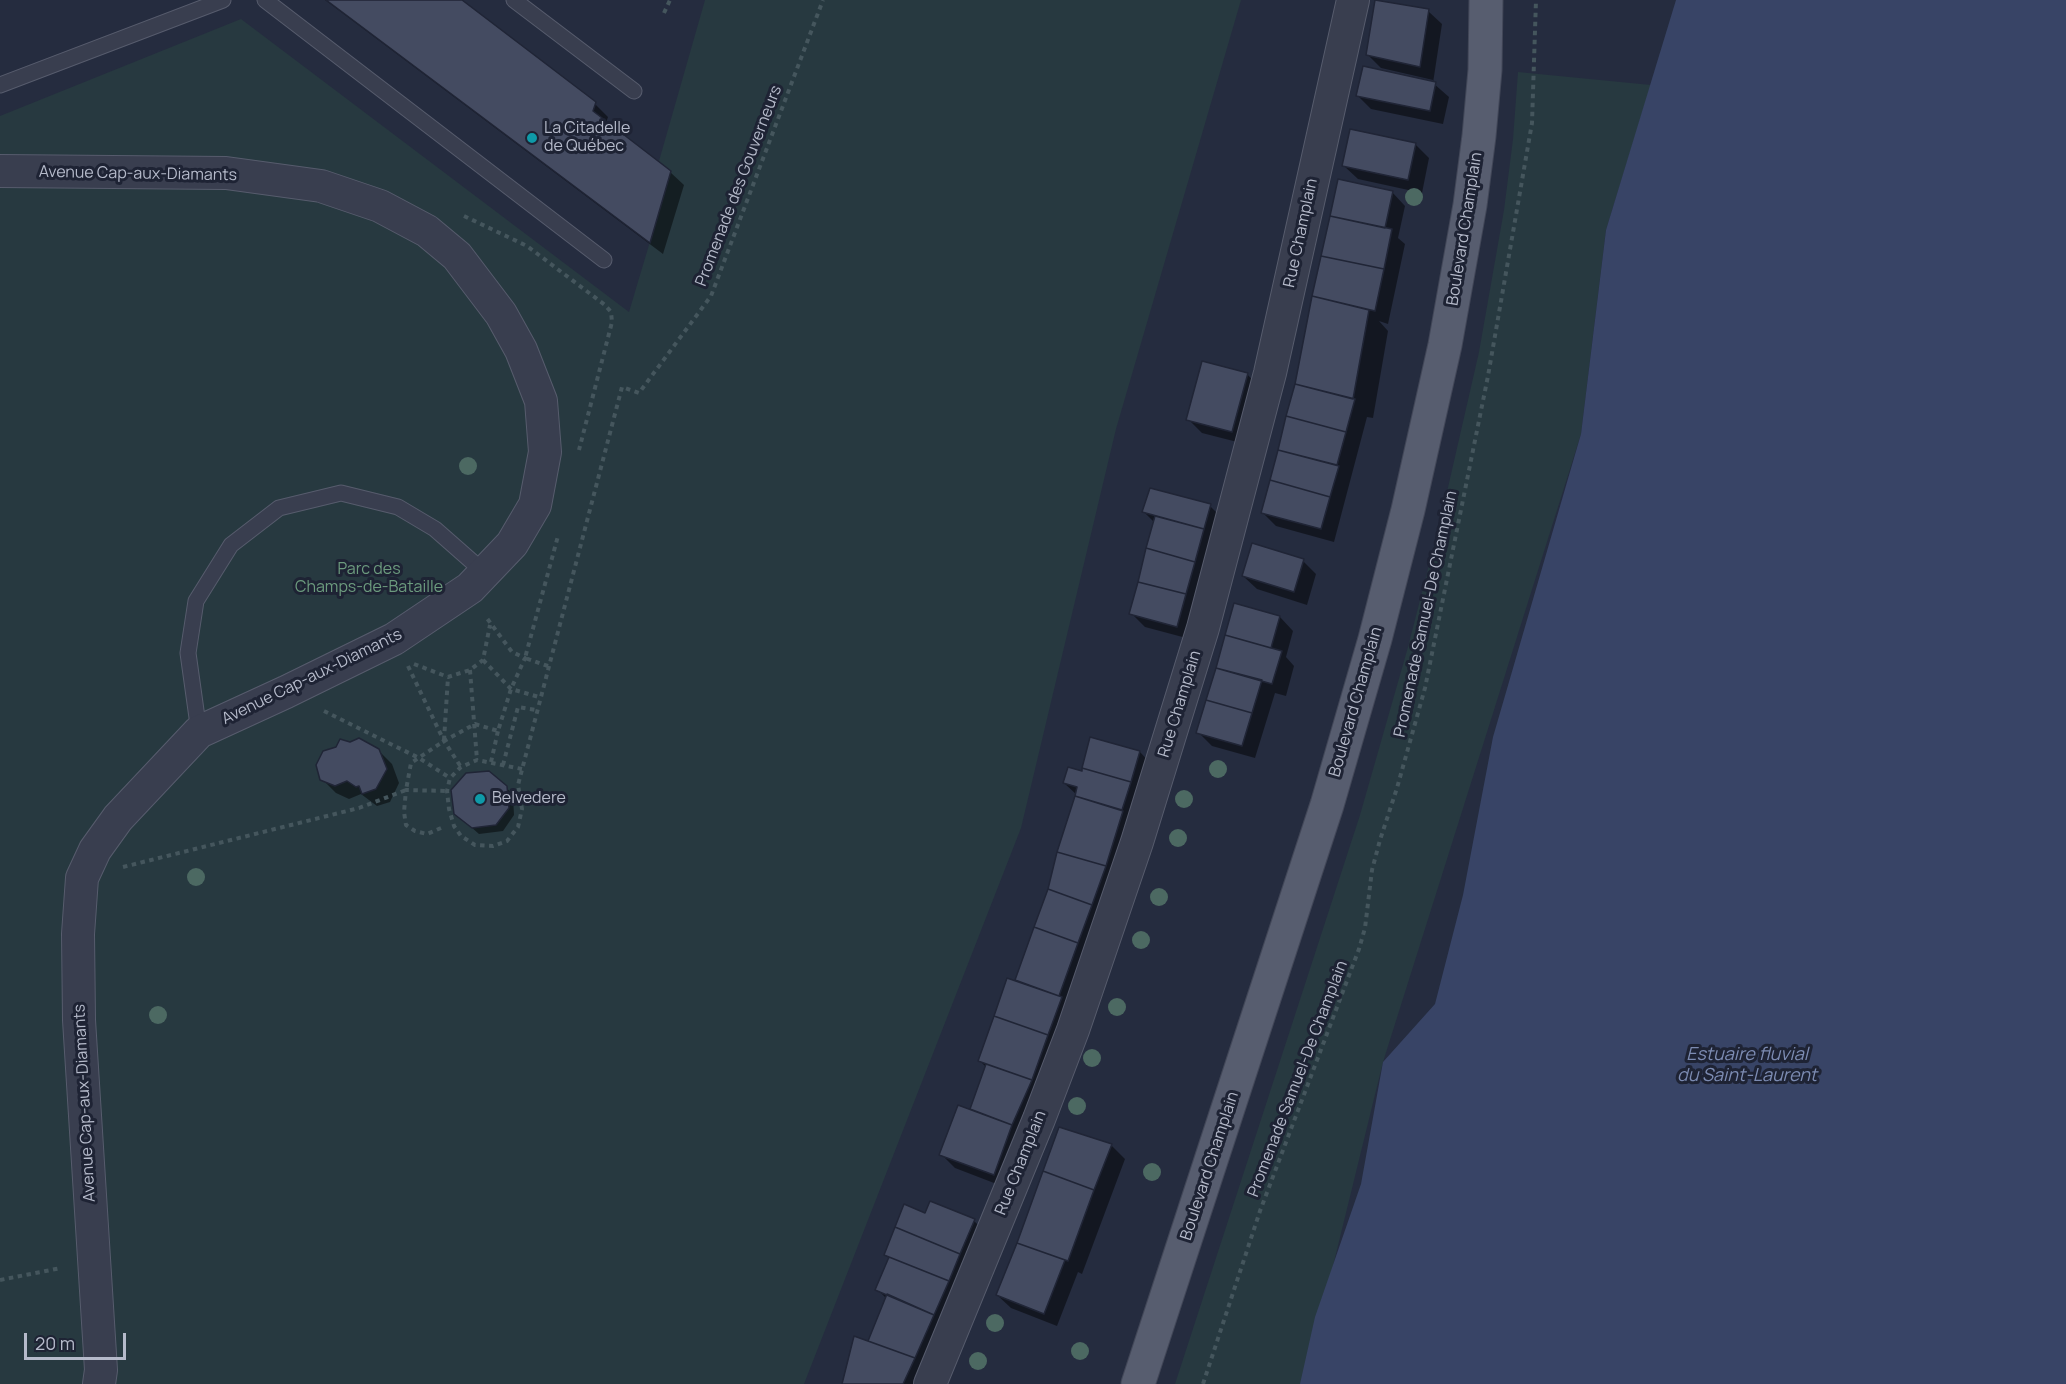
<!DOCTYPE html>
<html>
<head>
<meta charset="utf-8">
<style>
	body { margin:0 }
	#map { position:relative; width:2066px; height:1384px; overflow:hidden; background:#252c3f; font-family:Manrope,sans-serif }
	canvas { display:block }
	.scale { position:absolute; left:24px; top:1333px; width:102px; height:27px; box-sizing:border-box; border:3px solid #b5baca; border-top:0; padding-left:8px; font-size:18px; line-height:21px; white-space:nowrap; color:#b5baca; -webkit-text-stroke:4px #1e2334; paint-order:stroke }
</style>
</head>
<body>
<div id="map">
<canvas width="2066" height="1384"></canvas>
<div class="scale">20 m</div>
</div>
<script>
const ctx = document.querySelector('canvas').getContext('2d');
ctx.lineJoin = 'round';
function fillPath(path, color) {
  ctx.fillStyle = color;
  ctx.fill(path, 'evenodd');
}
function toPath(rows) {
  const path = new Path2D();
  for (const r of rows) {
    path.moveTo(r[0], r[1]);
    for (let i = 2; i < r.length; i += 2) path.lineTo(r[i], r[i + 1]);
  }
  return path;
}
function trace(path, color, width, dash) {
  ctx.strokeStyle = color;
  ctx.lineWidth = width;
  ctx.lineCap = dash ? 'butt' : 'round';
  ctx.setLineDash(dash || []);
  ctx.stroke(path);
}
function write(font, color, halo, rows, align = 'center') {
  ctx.font = font + ' Manrope,sans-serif';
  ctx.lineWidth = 6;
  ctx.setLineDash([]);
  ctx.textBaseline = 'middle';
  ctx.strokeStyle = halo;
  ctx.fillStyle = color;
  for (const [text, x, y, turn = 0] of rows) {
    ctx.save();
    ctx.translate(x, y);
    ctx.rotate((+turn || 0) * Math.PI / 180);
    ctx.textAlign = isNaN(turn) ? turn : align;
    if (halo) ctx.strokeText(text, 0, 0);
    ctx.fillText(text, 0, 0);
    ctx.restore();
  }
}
const green = toPath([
	[705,0,1241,0,1116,429,1021,828,804,1384,0,1384,0,116,241,19,629,312,671,171,659,161],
	[1518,72,1651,85,1606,230,1581,434,1383,1062,1304,1384,1175,1384,1360,815,1408,647,1441,518,1479,352,1504,210,1513,139]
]);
const water = toPath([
	[1676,0,2066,0,2066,1384,1300,1384,1315,1317,1361,1184,1383,1062,1435,1004,1463,895,1493,737,1581,434,1606,230]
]);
const shadow = toPath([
	[325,0,459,0,595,104,608,117,606,123,670,172,684,185,663,254],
	[1428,11,1442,24,1433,83,1449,97,1443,124,1371,109,1357,95,1432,83,1433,80,1381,68,1368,55],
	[1415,144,1429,158,1422,193,1358,179,1344,166],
	[1339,181,1392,192,1405,206,1398,238,1405,244,1388,324,1379,321,1388,331,1373,418,1367,417,1334,542,1276,526,1262,512,1296,384,1313,297],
	[1247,374,1260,388,1245,444,1202,433,1188,419],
	[1210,506,1223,519,1190,639,1145,627,1131,613,1155,523,1144,512],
	[1303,561,1316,574,1307,605,1257,589,1243,576],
	[1280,617,1293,631,1286,657,1294,666,1286,696,1275,693,1255,758,1212,746,1198,732],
	[1091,739,1140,752,1153,766,1007,1188,955,1168,941,1154,970,1111,986,1067,980,1061,1016,982,1049,890,1077,795,1064,783,1083,773],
	[378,750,392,764,399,783,390,802,377,806,361,794,349,799,336,793,322,779],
	[506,788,513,794,514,815,503,831,479,834,463,820],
	[1060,1129,1111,1145,1125,1159,1082,1274,1078,1272,1057,1326,1011,1308,997,1295],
	[926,1215,974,1221,988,1234,921,1384,844,1384,869,1343,887,1299,877,1289,890,1259,885,1255]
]);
const building = toPath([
	[326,0,462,0,596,102,593,111,671,171,650,243,326,0],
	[1375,0,1429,9,1420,67,1366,55,1375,0],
	[1363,66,1436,82,1430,111,1356,96,1363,66],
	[1350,129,1416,143,1408,180,1342,166,1350,129],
	[1338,179,1393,191,1385,228,1330,216,1338,179],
	[1330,216,1392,229,1384,269,1321,256,1330,216],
	[1321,256,1384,269,1375,311,1312,296,1321,256],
	[1312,296,1369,310,1353,399,1295,384,1312,296],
	[1202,361,1248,373,1232,432,1186,420,1202,361],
	[1295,384,1355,399,1346,432,1286,416,1295,384],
	[1286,416,1346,432,1337,465,1278,450,1286,416],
	[1278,450,1339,466,1330,497,1270,480,1278,450],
	[1270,480,1330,497,1321,529,1261,513,1270,480],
	[1150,488,1211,504,1204,529,1142,512,1150,488],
	[1155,516,1204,529,1195,562,1146,548,1155,516],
	[1252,543,1304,559,1294,592,1242,576,1252,543],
	[1146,548,1195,562,1186,594,1138,582,1146,548],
	[1138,582,1186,594,1177,627,1129,614,1138,582],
	[1234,603,1280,616,1271,648,1225,635,1234,603],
	[1225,635,1282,651,1272,684,1216,668,1225,635],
	[1216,668,1262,680,1252,713,1206,700,1216,668],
	[1206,700,1252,713,1242,746,1196,733,1206,700],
	[1090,737,1140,751,1131,782,1082,768,1090,737],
	[359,738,379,749,387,769,376,789,362,794,359,786,356,787,347,781,335,786,320,780,316,765,323,751,336,747,340,739,350,742,359,738],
	[1068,767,1082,771,1082,768,1131,782,1122,810,1075,796,1077,787,1063,783,1068,767],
	[489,771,507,786,509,808,496,825,472,828,454,814,451,790,466,773,489,771],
	[1075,796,1123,811,1106,866,1057,852,1075,796],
	[1057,852,1106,866,1092,905,1048,889,1057,852],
	[1048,889,1092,905,1078,943,1034,927,1048,889],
	[1034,927,1078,943,1059,996,1015,980,1034,927],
	[1007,978,1062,997,1048,1035,994,1016,1007,978],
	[994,1016,1048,1035,1032,1080,978,1061,994,1016],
	[986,1064,1032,1080,1012,1125,970,1109,986,1064],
	[958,1105,1012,1125,994,1175,939,1155,958,1105],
	[1059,1127,1112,1144,1094,1190,1043,1171,1059,1127],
	[1043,1171,1094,1190,1068,1261,1017,1243,1043,1171],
	[930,1201,975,1219,960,1254,895,1227,904,1204,925,1213,930,1201],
	[895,1227,960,1254,949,1281,884,1255,895,1227],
	[1017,1243,1065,1260,1044,1314,996,1295,1017,1243],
	[889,1257,949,1281,934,1315,875,1290,889,1257],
	[887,1294,934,1315,915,1358,868,1341,887,1294],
	[854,1336,915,1358,903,1384,842,1384,854,1336]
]);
const path = toPath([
	[664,13,670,0],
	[464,216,527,246,605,305,611,312,612,322,579,450],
	[483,660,511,689,539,697],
	[414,664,448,677,470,670,483,660,490,625],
	[408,666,444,741,461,767],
	[548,666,525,658,558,536],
	[470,670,477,760],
	[324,711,419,758,450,778],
	[444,740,448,677],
	[491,762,498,731],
	[503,765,518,707,536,710],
	[522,769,477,760,461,767,450,778,447,791,449,809,454,826,461,836,475,845,493,846,507,841,518,827,522,809,518,785,622,387,639,393,711,296,823,0],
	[441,828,427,834,415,831,406,825,404,812,406,790,447,791],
	[123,867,359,808,406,790,411,763,444,741,475,724,498,731,511,689,525,658,512,652,486,617],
	[0,1280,61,1268],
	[1203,1384,1260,1211,1359,949,1365,928,1372,870,1380,840,1397,788,1425,688,1488,376,1532,123,1536,0]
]);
const lane = toPath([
	[265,0,604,260],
	[514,0,634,91],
	[0,85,223,0],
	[199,732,188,653,196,601,231,545,279,508,341,493,398,507,435,529,485,573]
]);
const street = toPath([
	[0,171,226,173,321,186,380,206,427,231,457,256,501,314,521,350,541,401,545,452,535,505,512,544,470,588,394,639,286,692,199,732,118,818,95,850,82,878,78,934,79,1020,101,1370,99,1384],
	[930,1384,1039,1119,1073,1030,1137,842,1203,628,1270,373,1353,0]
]);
const primary = toPath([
	[1138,1384,1327,805,1375,639,1408,510,1445,345,1470,205,1479,136,1485,70,1486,0]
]);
const trees = [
	[1414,197],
	[468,466],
	[1218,769],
	[1184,799],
	[1178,838],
	[196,877],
	[1159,897],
	[1141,940],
	[1117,1007],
	[158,1015],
	[1092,1058],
	[1077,1106],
	[1152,1172],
	[995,1323],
	[1080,1351],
	[978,1361]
];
const markers = [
	[532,138,6,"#0f9aa8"],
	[480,799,6,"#0f9aa8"]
];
const poiNames = [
	["La Citadelle",544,129],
	["de Québec",544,147],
	["Belvedere",492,799]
];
const streetNames = [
	["Avenue Cap-aux-Diamants",138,174,1],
	["Promenade des Gouverneurs",739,186,-69],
	["Boulevard Champlain",1465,229,-81],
	["Rue Champlain",1301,233,-78],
	["Promenade Samuel-De Champlain",1426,614,-78],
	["Avenue Cap-aux-Diamants",312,677,-26],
	["Boulevard Champlain",1356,702,-74],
	["Rue Champlain",1180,704,-73],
	["Promenade Samuel-De Champlain",1298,1079,-69],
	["Avenue Cap-aux-Diamants",85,1103,-93],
	["Rue Champlain",1021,1163,-68],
	["Boulevard Champlain",1210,1166,-72]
];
const parkNames = [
	["Parc des",369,570],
	["Champs-de-Bataille",369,588]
];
const waterNames = [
	["Estuaire fluvial",1747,1055],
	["du Saint-Laurent",1747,1076]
];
fillPath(green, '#273940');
fillPath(water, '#384466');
fillPath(shadow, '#0007');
fillPath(building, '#444b61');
trace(building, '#202536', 1.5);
trace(lane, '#575c6d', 17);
trace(street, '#575c6d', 34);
trace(primary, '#424758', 35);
trace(path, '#45565d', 4, [4.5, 4.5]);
trace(lane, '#393e4f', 15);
trace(street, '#393e4f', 32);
trace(primary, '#575d6f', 33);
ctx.fillStyle = '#4c6962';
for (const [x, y] of trees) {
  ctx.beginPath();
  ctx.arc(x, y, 9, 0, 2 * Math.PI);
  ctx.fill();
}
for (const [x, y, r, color] of markers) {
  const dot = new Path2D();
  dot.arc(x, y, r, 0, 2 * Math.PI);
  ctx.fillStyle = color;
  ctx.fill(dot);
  trace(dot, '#1e2334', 2);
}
write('16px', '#b5baca', '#1e2334', poiNames, 'left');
write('16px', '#b5baca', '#1e2334', streetNames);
write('16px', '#6c9b7e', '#1e2334', parkNames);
write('italic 18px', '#7c8bb2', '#1e2334', waterNames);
</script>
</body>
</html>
